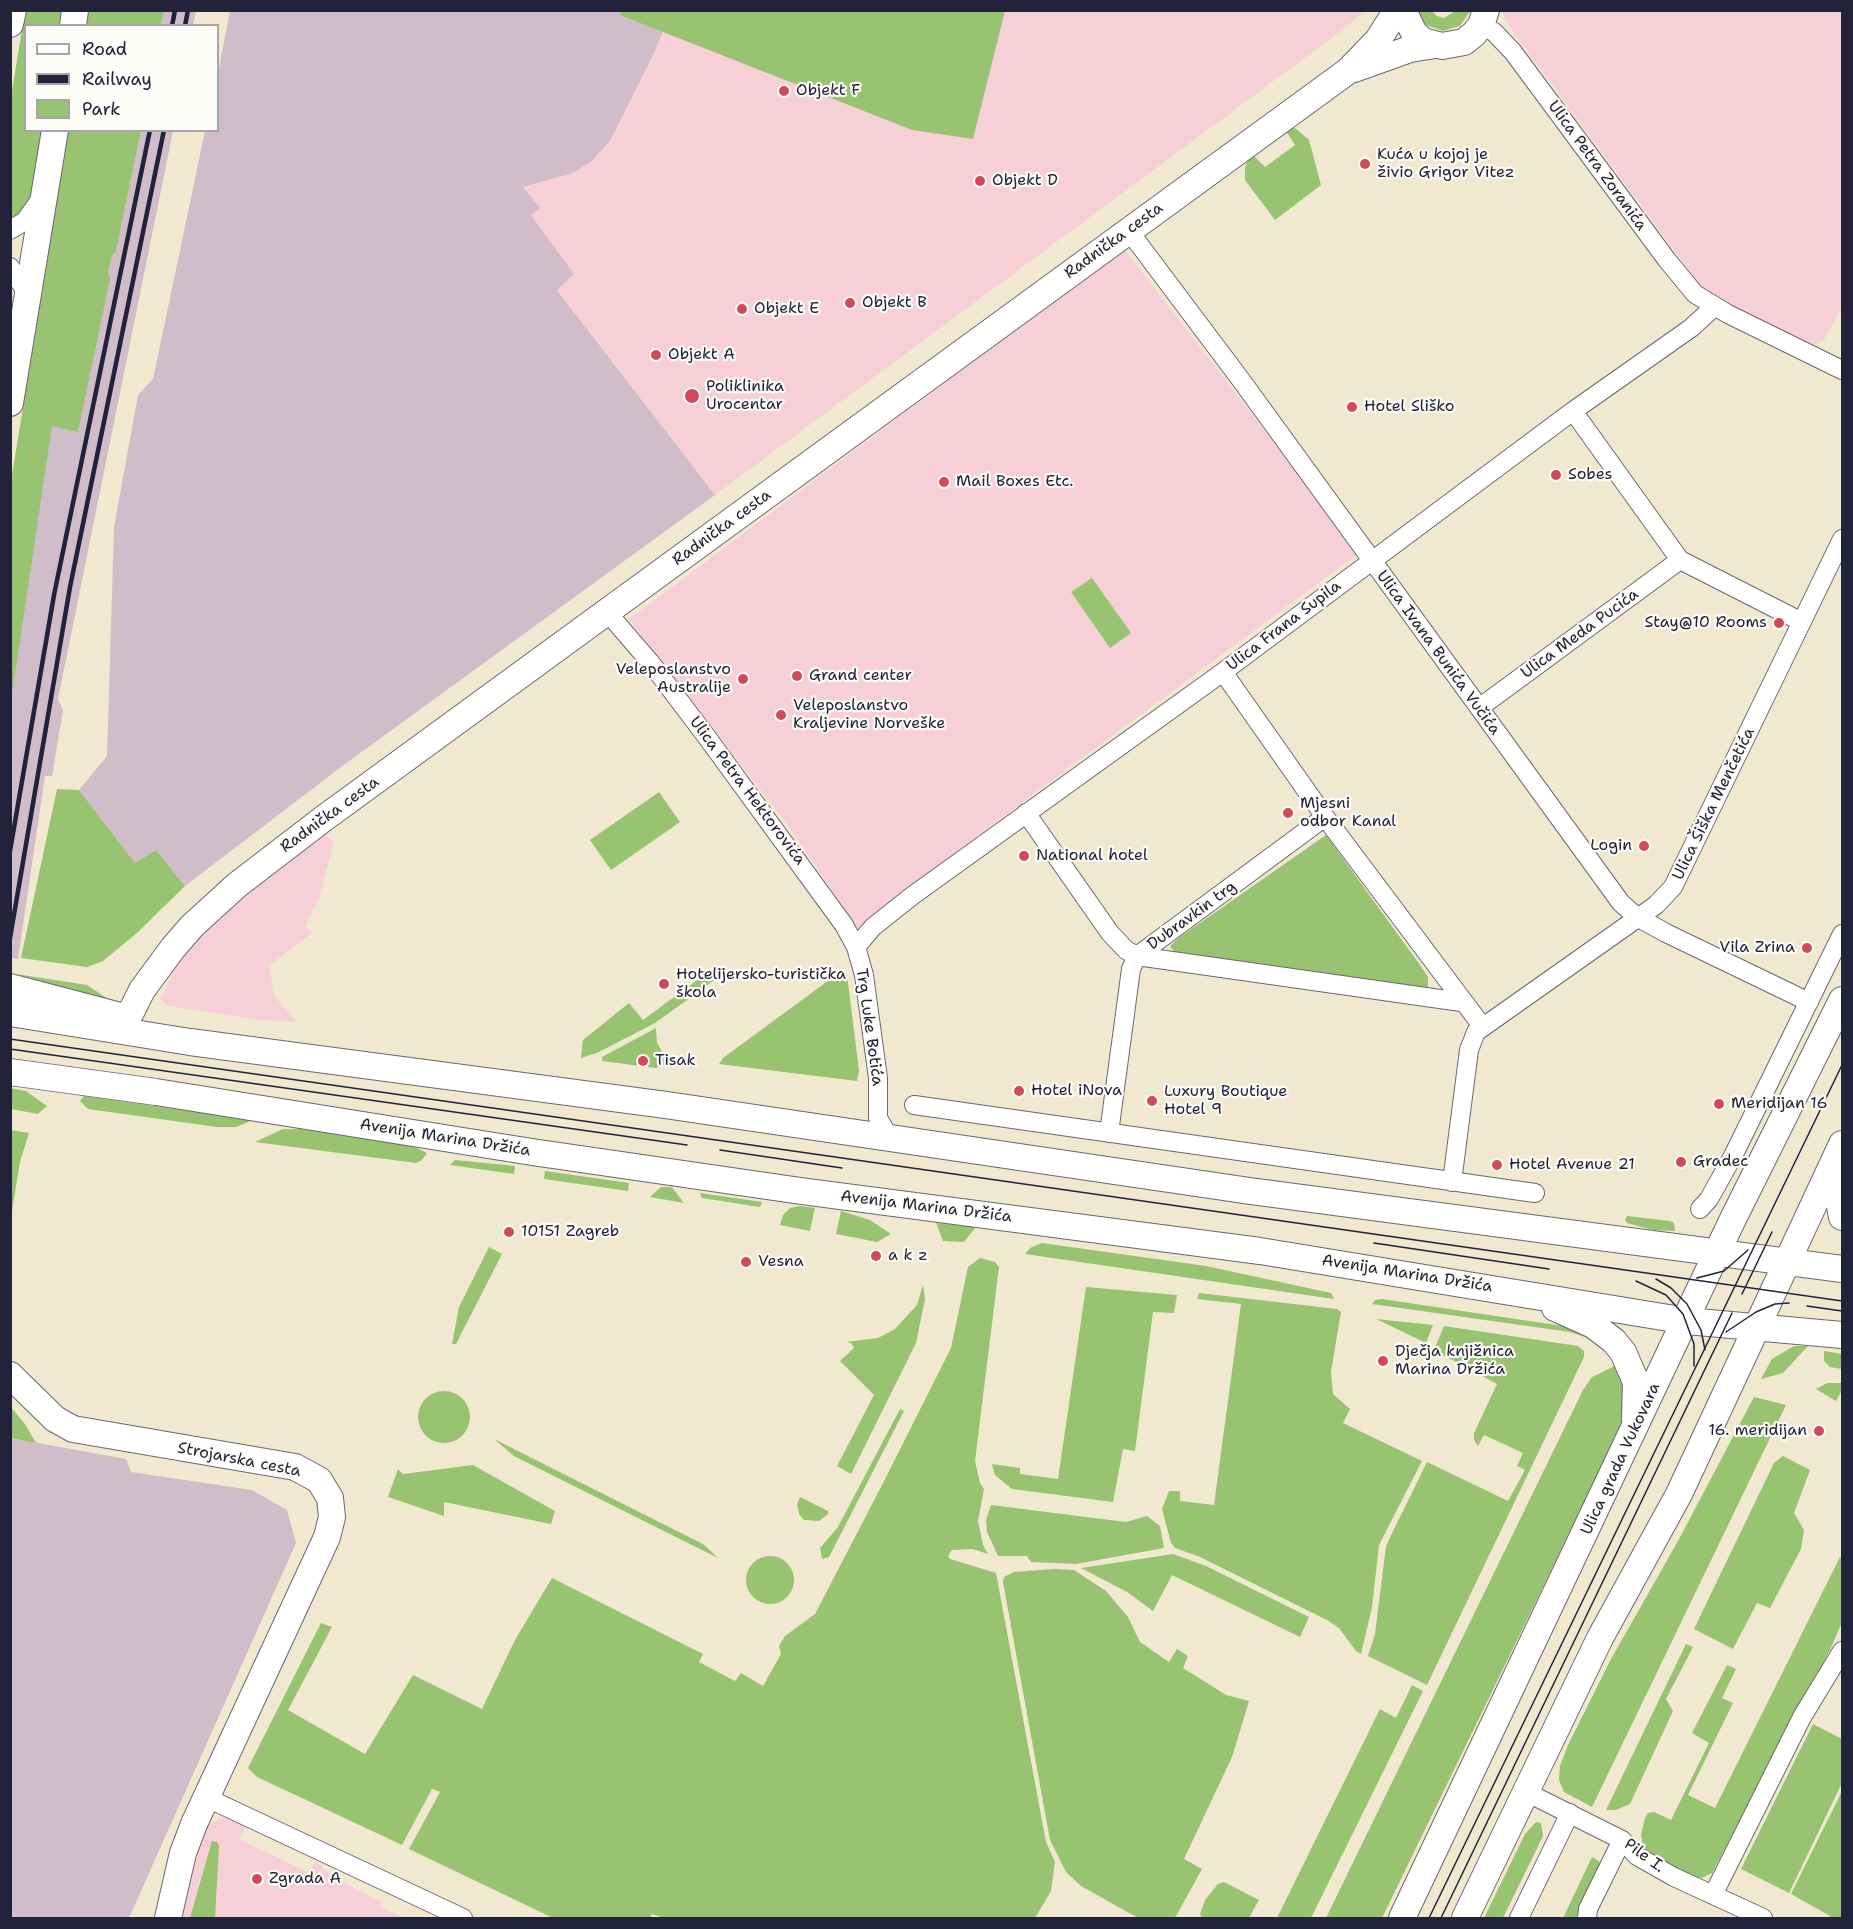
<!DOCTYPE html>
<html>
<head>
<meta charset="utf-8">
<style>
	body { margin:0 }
	#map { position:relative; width:1853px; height:1929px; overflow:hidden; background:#f0e9d0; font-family:"Shantell Sans",sans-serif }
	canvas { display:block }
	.frame { position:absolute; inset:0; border:12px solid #22223b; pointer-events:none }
	.legend { position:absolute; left:24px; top:24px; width:195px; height:108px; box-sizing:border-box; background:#fdfcf7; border:2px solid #a5a5ac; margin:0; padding:8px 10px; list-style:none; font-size:18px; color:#22223b }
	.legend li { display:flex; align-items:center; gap:12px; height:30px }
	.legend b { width:30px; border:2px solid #a5a5ac }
</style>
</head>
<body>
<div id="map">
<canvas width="1853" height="1929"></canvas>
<div class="frame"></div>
<ul class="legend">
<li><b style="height:8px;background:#fff"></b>Road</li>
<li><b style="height:8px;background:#22223b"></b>Railway</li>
<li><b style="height:16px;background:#98c370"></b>Park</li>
</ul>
</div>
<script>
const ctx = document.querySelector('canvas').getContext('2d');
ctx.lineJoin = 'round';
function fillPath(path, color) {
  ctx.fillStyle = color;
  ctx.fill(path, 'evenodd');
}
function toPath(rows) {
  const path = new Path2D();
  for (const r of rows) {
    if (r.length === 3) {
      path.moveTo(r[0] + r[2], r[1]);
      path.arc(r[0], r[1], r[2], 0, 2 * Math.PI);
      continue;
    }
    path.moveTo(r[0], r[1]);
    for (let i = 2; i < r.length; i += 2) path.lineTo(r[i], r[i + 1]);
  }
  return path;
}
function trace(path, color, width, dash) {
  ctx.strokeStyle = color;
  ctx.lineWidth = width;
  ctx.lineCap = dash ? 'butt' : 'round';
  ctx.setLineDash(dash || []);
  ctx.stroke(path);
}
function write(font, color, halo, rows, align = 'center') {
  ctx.font = font + ' "Shantell Sans",sans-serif';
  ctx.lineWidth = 4.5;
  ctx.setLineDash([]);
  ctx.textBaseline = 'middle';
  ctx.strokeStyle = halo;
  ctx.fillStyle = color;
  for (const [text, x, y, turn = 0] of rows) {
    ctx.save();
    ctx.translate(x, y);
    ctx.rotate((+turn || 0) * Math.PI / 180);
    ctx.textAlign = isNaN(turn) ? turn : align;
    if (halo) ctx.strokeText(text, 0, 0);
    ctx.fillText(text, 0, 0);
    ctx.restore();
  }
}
const built = toPath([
	[1005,11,1365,11,1337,34,715,495,557,289,574,274,531,215,523,187,573,173,592,161,606,147,654,53,663,31,912,130,973,139],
	[1502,11,1842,11,1842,307,1824,340,1812,345,1727,305,1698,287,1683,262,1511,29],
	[1124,249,1359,553,966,844,858,928,787,824,629,619],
	[324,833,334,842,318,901,305,926,312,933,269,966,274,996,297,1022,261,1020,169,1006,160,999,191,937],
	[228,1818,246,1825,239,1839,309,1873,316,1861,332,1877,382,1902,380,1907,404,1918,178,1918,192,1857,205,1827,220,1819]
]);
const industrial = toPath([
	[622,10,620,15,663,31,654,53,610,141,592,161,573,173,523,187,540,208,531,215,574,274,557,290,715,495,345,764,185,886,156,850,135,863,79,790,107,756,114,527,138,395,153,379,205,131,218,130,218,73,230,11],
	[164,11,196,11,193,25,161,26],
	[141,131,173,131,58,699,63,710,52,776,45,776,18,959,11,958,11,701,39,500,52,425,78,432,108,272,112,256,116,252],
	[10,1438,126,1459,131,1472,252,1490,287,1510,296,1543,129,1918,11,1918]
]);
const green = toPath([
	[622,10,1005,10,1005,11,973,139,912,130,620,15],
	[25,11,64,11,61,25,26,26,26,130,44,131,34,192,21,215,11,219,11,97],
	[88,11,164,11,161,25,85,26],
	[1417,11,1432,11,1437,16,1444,18,1455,11,1470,11,1460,26,1443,31,1426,25],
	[1295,128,1309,140,1321,185,1275,220,1245,180,1245,168,1247,162,1254,156,1265,167,1295,145,1286,131],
	[68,131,141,131,116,252,112,256,108,272,110,279,78,432,52,426,11,701,11,481],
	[1092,578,1131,633,1110,648,1071,592],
	[57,789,79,790,135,863,156,850,185,886,137,933,103,961,87,967,21,958],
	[659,792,680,822,611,870,590,840],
	[1326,835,1420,965,1428,977,1428,988,1175,953,1170,946,1180,937],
	[711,970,716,979,655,1023,599,1052,581,1058,583,1040,629,1003,643,1020],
	[840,972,847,975,859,1070,857,1081,719,1064,723,1058],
	[16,974,87,985,108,999,106,1000],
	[656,1028,657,1043,668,1061,667,1064,656,1068,602,1061,602,1057],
	[10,1088,26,1091,47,1106,38,1114,11,1109],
	[84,1096,253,1120,236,1127,217,1127,88,1109,80,1101],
	[283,1129,301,1129,413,1146,427,1153,422,1160,416,1163,255,1142],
	[11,1130,29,1133,20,1162,11,1217],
	[455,1160,515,1166,514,1174,450,1165],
	[545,1171,629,1183,628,1191,544,1179],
	[661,1187,672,1187,684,1203,650,1197],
	[700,1193,762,1202,760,1207,702,1198],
	[800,1206,815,1208,810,1231,780,1225,783,1215,790,1208],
	[841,1211,870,1220,891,1234,877,1242,836,1234],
	[1627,1216,1670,1221,1674,1223,1675,1231,1653,1230,1627,1223,1625,1220],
	[936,1223,976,1227,964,1242,943,1241],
	[1042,1243,1206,1266,1331,1293,1334,1299,1025,1254,1030,1248],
	[489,1247,502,1254,456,1344,452,1344,459,1307],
	[980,1258,995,1262,999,1267,975,1461,980,1483,984,1489,978,1521,983,1545,988,1554,973,1549,952,1550,948,1556,950,1559,996,1573,1046,1842,1055,1862,1051,1891,1035,1918,664,1918,652,1914,650,1918,553,1918,409,1849,440,1792,435,1790,432,1789,402,1845,257,1777,248,1768,321,1623,332,1627,288,1710,365,1754,413,1675,482,1709,515,1640,552,1578,703,1654,699,1662,735,1681,741,1673,763,1686,781,1654,779,1646,785,1636,815,1614,881,1487,951,1348,968,1267],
	[923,1285,925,1299,916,1343,851,1474,837,1466,874,1395,840,1361,854,1348,851,1343,846,1342,878,1338,895,1329,917,1305],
	[1086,1287,1177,1295,1174,1313,1153,1312,1135,1451,1123,1449,1113,1502,1012,1489,995,1475,992,1464,1020,1468,1020,1474,1058,1479],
	[1199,1293,1337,1309,1341,1312,1331,1372,1333,1394,1350,1409,1343,1423,1422,1461,1379,1545,1372,1607,1361,1654,1356,1651,1339,1628,1327,1620,1200,1557,1175,1548,1171,1543,1162,1509,1169,1491,1180,1491,1180,1501,1214,1505,1241,1304,1197,1299],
	[1382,1299,1583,1329,1607,1350,1588,1338,1570,1332,1372,1304,1375,1300],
	[1376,1319,1433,1325,1426,1343],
	[1444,1326,1578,1346,1584,1351,1584,1357,1427,1685,1368,1656,1375,1634,1386,1546,1396,1525,1427,1462,1508,1501,1525,1470,1517,1466,1523,1453,1484,1435,1478,1446,1474,1440,1474,1433,1497,1384,1434,1350],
	[1794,1346,1808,1346,1783,1373,1761,1379,1772,1359],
	[1824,1351,1842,1354,1842,1369,1830,1367,1824,1361],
	[1619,1364,1626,1379,1625,1418,1382,1918,1326,1918,1583,1390,1592,1377],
	[1827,1383,1842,1383,1842,1390,1836,1401,1816,1389],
	[444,1417,26],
	[1754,1397,1786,1405,1592,1807,1564,1792,1559,1780,1560,1766,1568,1745,1611,1659,1678,1541],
	[10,1406,25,1424,36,1443,11,1438],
	[900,1409,904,1411,829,1557,822,1559,820,1548,838,1527],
	[494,1439,703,1544,718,1558,514,1456],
	[1783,1456,1810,1470,1794,1513,1804,1530,1801,1549,1770,1608,1757,1603,1733,1649,1694,1629,1774,1463],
	[473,1465,555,1511,551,1524,444,1502,444,1516,388,1497,398,1469,403,1474],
	[800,1497,828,1511,828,1514,819,1521,804,1520,799,1514,797,1504],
	[991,1505,1126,1522,1147,1516,1160,1526,1164,1548,1076,1564,1031,1562,1027,1556,998,1556,987,1532,986,1520],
	[1173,1554,1206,1566,1309,1617,1300,1637,1172,1575,1153,1611,1127,1592,1081,1568],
	[770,1580,24],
	[1840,1557,1842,1561,1842,1622,1830,1650,1712,1873,1702,1878,1689,1876,1648,1852,1643,1845,1641,1835,1645,1818,1648,1813,1654,1812,1671,1820,1709,1743,1692,1733,1727,1665,1736,1669,1722,1698,1733,1703,1688,1795,1715,1808],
	[1054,1569,1074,1570,1106,1591,1128,1617,1140,1642,1169,1662,1177,1649,1188,1656,1183,1668,1226,1695,1249,1701,1232,1757,1184,1859,1202,1869,1175,1918,1138,1918,1081,1886,1066,1872,1050,1840,1003,1582,1004,1577,1014,1572],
	[1686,1644,1693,1647,1666,1699,1673,1711,1630,1804,1616,1810,1606,1810],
	[1412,1685,1423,1691,1311,1918,1277,1918,1380,1709,1396,1718],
	[1813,1724,1842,1739,1842,1783,1789,1893,1741,1869],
	[1842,1791,1842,1918,1830,1918,1830,1916,1791,1894],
	[1536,1822,1541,1823,1543,1836,1503,1918,1484,1918,1525,1834],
	[212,1841,217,1842,219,1846,215,1918,190,1918],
	[1592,1857,1599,1861,1601,1867,1576,1918,1563,1918],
	[1224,1882,1259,1900,1249,1918,1202,1918,1200,1914,1205,1900,1218,1884]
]);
const street = toPath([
	[1481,25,1494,32,1513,52,1667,260,1695,294,1728,314,1842,370],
	[10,230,25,221,42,197],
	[1129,231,1241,380,1621,903,1637,917,1666,933,1809,1002],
	[10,267,27,293],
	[1573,411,1680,560,1802,622],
	[607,612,650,662,709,740,844,925,856,947,864,975,878,1078,878,1118,886,1132,893,1139],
	[1223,672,1325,817,1482,1026],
	[1479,708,1680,560],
	[1026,813,1110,933,1126,950,1137,956,1461,1002],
	[856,947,873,927,912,896,1223,672,1573,411,1691,328,1714,307],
	[914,1105,1535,1193],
	[1109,1133,1131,969,1137,956,1325,817],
	[1452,1182,1469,1050,1476,1032,1656,905,1673,887,1842,539],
	[1700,1209,1709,1199,1733,1156,1842,934],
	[1526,1792,1622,1840,1637,1856,1674,1877,1763,1918],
	[205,1797,463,1918],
	[1713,1895,1802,1717,1842,1651],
	[1519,1918,1570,1813],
	[1587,1918,1588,1909,1622,1840]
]);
const secondary = toPath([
	[1403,10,1414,33,1423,41,1442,46,1464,42,1474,34,1481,25,1486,10],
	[10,24,13,10],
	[73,26,75,10],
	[1354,69,1410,49,1435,45],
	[10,403,55,130],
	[10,987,128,1018],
	[10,1013,190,1042,666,1105,1250,1191,1842,1269],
	[128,1018,142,990,173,948,192,926,237,885,323,819,1348,71,1378,40,1397,10],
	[10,1072,156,1092,532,1152,801,1191,1260,1251,1687,1321,1842,1335],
	[1837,1161,1836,1185,1842,1217],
	[1555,1308,1593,1325,1614,1341,1623,1352,1636,1382,1635,1419],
	[10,1375,55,1419,73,1429,295,1467,319,1480,330,1498,332,1517,327,1537,194,1824,183,1853,168,1918],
	[1402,1918,1731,1223,1842,1000],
	[1465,1918,1600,1638,1679,1494,1842,1144]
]);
const tram = toPath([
	[10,1039,1842,1301],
	[10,1049,687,1145],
	[720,1150,842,1168],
	[1374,1243,1549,1269],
	[1697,1278,1724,1271,1748,1250],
	[1656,1279,1671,1288,1687,1304,1701,1330,1705,1350],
	[1636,1281,1666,1295,1683,1314,1694,1344,1694,1366],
	[1742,1294,1772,1232],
	[1807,1306,1842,1311],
	[1726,1332,1756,1312,1775,1304,1789,1303],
	[1429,1918,1842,1065],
	[1441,1918,1732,1313]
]);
const rail = toPath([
	[172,26,175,10],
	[185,26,188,10],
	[10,851,54,595,150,130],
	[10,938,70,587,164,130]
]);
const markers = [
	[784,91,6,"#d1495b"],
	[1365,164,6,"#d1495b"],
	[980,181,6,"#d1495b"],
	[850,303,6,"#d1495b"],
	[742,309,6,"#d1495b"],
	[656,355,6,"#d1495b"],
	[692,396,8,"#d1495b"],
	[1352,407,6,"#d1495b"],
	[1556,475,6,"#d1495b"],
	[944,482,6,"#d1495b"],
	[1779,623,6,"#d1495b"],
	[797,676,6,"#d1495b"],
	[743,679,6,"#d1495b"],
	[781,715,6,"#d1495b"],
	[1288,813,6,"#d1495b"],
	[1644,846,6,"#d1495b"],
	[1024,856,6,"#d1495b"],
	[1807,948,6,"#d1495b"],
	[664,984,6,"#d1495b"],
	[643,1061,6,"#d1495b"],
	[1019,1091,6,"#d1495b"],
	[1152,1101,6,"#d1495b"],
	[1719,1104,6,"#d1495b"],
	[1681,1162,6,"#d1495b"],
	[1497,1165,6,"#d1495b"],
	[509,1232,6,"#d1495b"],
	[876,1256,6,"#d1495b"],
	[746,1262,6,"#d1495b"],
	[1383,1361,6,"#d1495b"],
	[1819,1431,6,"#d1495b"],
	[257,1879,6,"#d1495b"]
];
const poiNames = [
	["Objekt F",796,91],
	["Kuća u kojoj je",1377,155],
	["živio Grigor Vitez",1377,173],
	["Objekt D",992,181],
	["Objekt B",862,303],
	["Objekt E",754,309],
	["Objekt A",668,355],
	["Poliklinika",706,387],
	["Urocentar",706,405],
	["Hotel Sliško",1364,407],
	["Sobes",1568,475],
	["Mail Boxes Etc.",956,482],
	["Stay@10 Rooms",1767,623,"right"],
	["Veleposlanstvo",731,670,"right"],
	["Australije",731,688,"right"],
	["Grand center",809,676],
	["Veleposlanstvo",793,706],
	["Kraljevine Norveške",793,724],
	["Mjesni",1300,804],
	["odbor Kanal",1300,822],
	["Login",1632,846,"right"],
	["National hotel",1036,856],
	["Vila Zrina",1795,948,"right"],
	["Hotelijersko-turistička",676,975],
	["škola",676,993],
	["Tisak",655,1061],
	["Hotel iNova",1031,1091],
	["Luxury Boutique",1164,1092],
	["Hotel 9",1164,1110],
	["Meridijan 16",1731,1104],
	["Gradec",1693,1162],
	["Hotel Avenue 21",1509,1165],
	["10151 Zagreb",521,1232],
	["a k z",888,1256],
	["Vesna",758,1262],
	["Dječja knjižnica",1395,1352],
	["Marina Držića",1395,1370],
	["16. meridijan",1807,1431,"right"],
	["Zgrada A",269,1879]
];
const streetNames = [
	["Ulica Petra Zoranića",1597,166,54],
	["Radnička cesta",1114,241,-36],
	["Radnička cesta",722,528,-36],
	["Ulica Frana Supila",1284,626,-37],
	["Ulica Meda Pucića",1580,634,-36],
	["Ulica Ivana Bunića Vučića",1438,653,54],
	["Ulica Petra Hektorovića",747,791,53],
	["Ulica Šiška Menčetića",1714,804,-64],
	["Radnička cesta",330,815,-36],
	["Dubravkin trg",1192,916,-36],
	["Trg Luke Botića",869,1027,82],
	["Avenija Marina Držića",445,1138,9],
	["Avenija Marina Držića",926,1207,7],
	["Avenija Marina Držića",1407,1274,9],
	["Ulica grada Vukovara",1621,1459,-65],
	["Strojarska cesta",239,1460,11],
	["Pile I.",1644,1856,36]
];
fillPath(built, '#f6cfd7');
fillPath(industrial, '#d1bdc9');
fillPath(green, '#98c370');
trace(street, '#6a686f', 20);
trace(secondary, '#6a686f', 28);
trace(street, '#fff', 18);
trace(secondary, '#fff', 26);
trace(tram, '#22223b', 1.5);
trace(rail, '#22223b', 4.5);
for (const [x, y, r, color] of markers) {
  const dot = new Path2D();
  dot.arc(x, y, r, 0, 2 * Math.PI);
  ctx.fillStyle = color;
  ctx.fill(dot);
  trace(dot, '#fdfcf7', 2);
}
write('16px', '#22223b', '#fdfcf7', poiNames, 'left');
write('16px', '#22223b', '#fdfcf7', streetNames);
</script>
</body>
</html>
